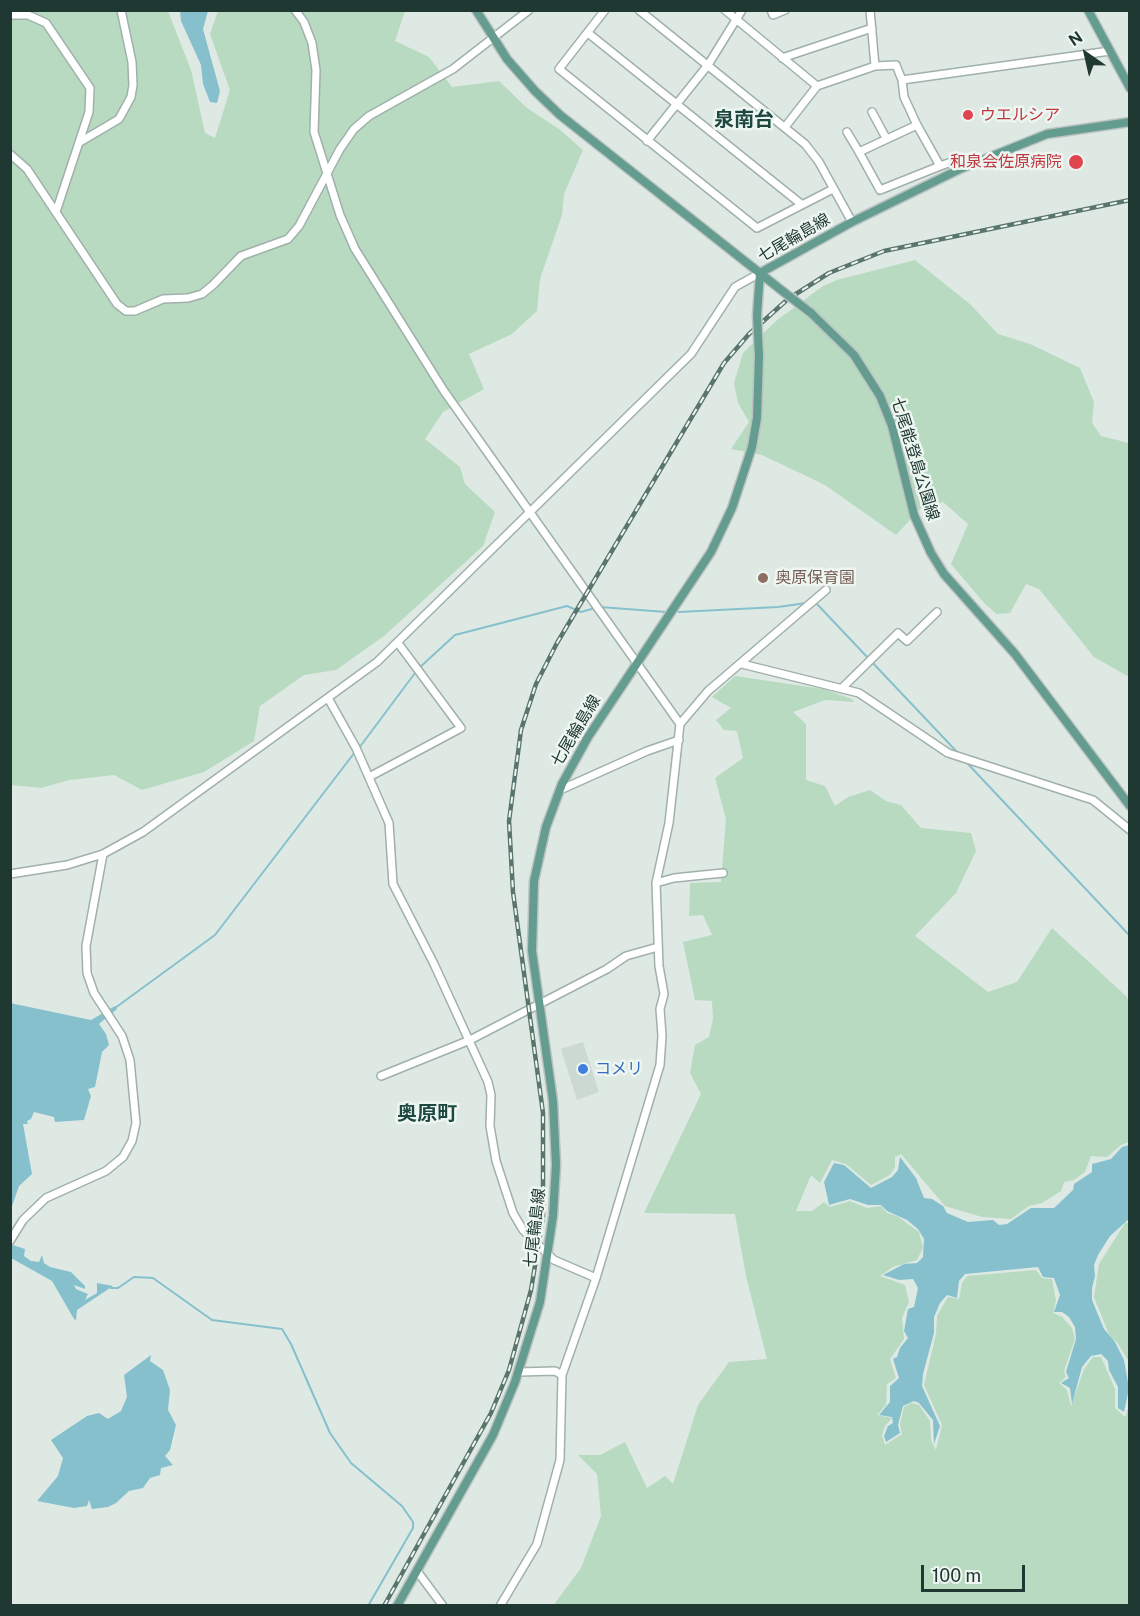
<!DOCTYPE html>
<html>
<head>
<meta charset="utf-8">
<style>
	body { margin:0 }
	#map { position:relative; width:1140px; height:1616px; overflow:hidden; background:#dee9e4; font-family:"Public Sans",sans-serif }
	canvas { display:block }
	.frame { position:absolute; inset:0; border:12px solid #203832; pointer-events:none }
	.north { position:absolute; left:1056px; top:24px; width:60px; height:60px; -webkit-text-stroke:4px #eef6f2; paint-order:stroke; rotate:326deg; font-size:16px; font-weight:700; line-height:24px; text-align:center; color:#203832 }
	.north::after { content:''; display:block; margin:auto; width:21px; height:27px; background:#203832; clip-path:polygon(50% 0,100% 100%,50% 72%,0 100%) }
	.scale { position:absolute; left:921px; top:1565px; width:104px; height:27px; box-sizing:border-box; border:3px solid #203832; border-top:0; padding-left:8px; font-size:18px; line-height:21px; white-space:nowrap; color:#203832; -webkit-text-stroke:4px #eef6f2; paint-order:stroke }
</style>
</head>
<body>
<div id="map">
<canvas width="1140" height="1616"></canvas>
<div class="frame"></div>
<div class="north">N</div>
<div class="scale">100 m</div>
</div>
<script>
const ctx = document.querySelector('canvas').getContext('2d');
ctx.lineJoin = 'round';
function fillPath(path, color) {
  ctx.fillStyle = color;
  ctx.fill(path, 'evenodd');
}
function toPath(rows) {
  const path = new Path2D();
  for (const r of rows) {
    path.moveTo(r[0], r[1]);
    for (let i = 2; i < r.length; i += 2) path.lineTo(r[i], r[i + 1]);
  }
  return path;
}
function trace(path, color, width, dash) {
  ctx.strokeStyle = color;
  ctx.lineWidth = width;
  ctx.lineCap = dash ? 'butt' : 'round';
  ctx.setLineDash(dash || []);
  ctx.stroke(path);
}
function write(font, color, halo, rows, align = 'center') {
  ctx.font = font + ' "Public Sans","Noto Sans JP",sans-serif';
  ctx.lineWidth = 5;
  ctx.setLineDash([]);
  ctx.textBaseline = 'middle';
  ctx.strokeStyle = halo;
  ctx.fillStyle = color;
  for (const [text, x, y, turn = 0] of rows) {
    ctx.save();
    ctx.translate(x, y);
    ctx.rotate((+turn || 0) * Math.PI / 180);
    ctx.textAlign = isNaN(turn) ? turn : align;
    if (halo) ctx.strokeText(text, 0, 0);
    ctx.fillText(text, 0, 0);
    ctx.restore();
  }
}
const built = toPath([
	[583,1042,599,1092,577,1100,561,1049]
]);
const green = toPath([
	[10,11,168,11,191,70,205,133,215,138,230,90,210,34,218,11,405,11,395,41,429,57,452,87,499,81,527,108,559,129,583,150,564,194,562,215,540,279,537,311,512,334,469,354,484,389,443,412,425,439,460,467,465,484,495,512,483,546,384,636,336,670,304,675,260,706,254,741,204,772,142,790,114,775,69,780,41,788,11,785],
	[915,260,971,305,998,334,1030,344,1080,368,1094,402,1092,423,1101,436,1129,443,1129,677,1094,657,1039,589,1026,584,1010,613,997,614,985,604,951,564,968,524,943,502,920,509,896,535,825,485,762,455,731,449,749,422,738,403,734,383,743,353,776,321,823,286,837,280],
	[735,676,823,689,852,699,854,702,825,700,793,712,806,724,806,780,825,786,835,806,848,797,870,790,886,801,901,805,921,828,971,833,976,851,956,893,915,936,988,992,1017,982,1052,928,1127,997,1130,1006,1129,1142,1121,1145,1107,1157,1091,1156,1085,1172,1074,1180,1064,1182,1061,1191,1042,1203,1029,1206,1011,1219,982,1217,945,1206,901,1154,895,1157,895,1167,890,1175,871,1185,846,1164,832,1160,820,1183,811,1175,796,1211,812,1211,824,1202,830,1207,850,1201,867,1208,881,1206,887,1213,897,1216,919,1232,923,1248,917,1260,893,1267,880,1276,905,1285,909,1302,902,1318,904,1339,890,1359,896,1378,887,1384,886,1405,877,1415,892,1418,885,1426,882,1435,885,1445,902,1434,900,1424,904,1407,911,1403,919,1405,930,1421,931,1440,936,1450,942,1425,924,1385,936,1334,937,1316,948,1297,959,1299,962,1283,967,1276,1036,1270,1042,1278,1052,1279,1056,1301,1053,1313,1062,1317,1072,1328,1075,1339,1064,1371,1066,1377,1059,1383,1067,1390,1071,1406,1084,1369,1093,1357,1101,1357,1115,1389,1115,1408,1125,1417,1129,1406,1129,1605,553,1606,581,1568,601,1516,597,1474,578,1455,600,1455,625,1442,647,1488,665,1476,673,1484,698,1405,729,1362,767,1359,746,1276,735,1214,644,1213,701,1094,690,1073,695,1045,709,1037,713,1019,712,1001,695,1000,683,942,712,935,703,915,689,916,690,883,721,882,726,819,715,778,743,758,737,731,724,730,716,720,731,708,712,697],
	[1125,1223,1130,1223,1129,1369,1129,1362,1117,1342,1110,1337,1094,1297,1099,1264]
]);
const water = toPath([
	[180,11,208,11,203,29,220,91,217,103,210,102,203,84,201,65,181,21],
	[10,1003,91,1020,115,1006,117,1009,99,1024,106,1034,109,1045,102,1052,95,1087,88,1089,91,1096,84,1120,55,1122,54,1117,34,1112,31,1119,27,1121,28,1124,23,1124,32,1174,19,1186,11,1209],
	[1129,1145,1129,1219,1110,1236,1098,1255,1094,1265,1095,1276,1092,1288,1092,1300,1104,1329,1115,1342,1124,1360,1129,1388,1124,1412,1118,1408,1118,1387,1109,1370,1108,1361,1101,1354,1091,1356,1082,1367,1072,1404,1070,1388,1061,1383,1069,1378,1066,1372,1076,1339,1075,1327,1069,1317,1062,1312,1054,1312,1060,1295,1054,1278,1043,1277,1038,1267,965,1274,959,1281,957,1298,947,1295,940,1303,934,1317,934,1333,923,1374,922,1386,940,1426,934,1444,933,1420,919,1403,914,1401,903,1406,898,1425,900,1433,886,1442,884,1436,888,1426,893,1423,892,1417,879,1415,890,1402,890,1386,899,1378,893,1359,897,1357,900,1348,908,1338,904,1331,908,1309,914,1307,918,1288,913,1279,899,1280,883,1275,904,1264,917,1263,923,1257,924,1239,918,1229,907,1220,887,1211,881,1205,868,1205,850,1199,829,1205,824,1182,834,1163,844,1165,871,1188,892,1177,898,1170,900,1157,916,1178,924,1198,932,1199,943,1206,947,1213,968,1222,993,1220,999,1225,1007,1224,1031,1208,1054,1208,1073,1190,1074,1184,1092,1172,1092,1164,1111,1159,1122,1147],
	[10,1244,25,1249,24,1256,31,1261,39,1262,42,1255,44,1263,50,1267,71,1272,85,1286,85,1289,74,1285,76,1289,88,1294,85,1300,97,1293,97,1283,113,1286,77,1310,76,1320,74,1319,52,1281,11,1258],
	[151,1355,150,1361,163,1370,170,1390,168,1410,176,1425,170,1450,165,1456,173,1465,161,1468,160,1475,150,1478,143,1488,129,1491,116,1503,108,1507,92,1509,89,1500,87,1506,74,1508,37,1501,58,1476,63,1458,51,1440,87,1416,99,1413,108,1419,121,1411,127,1397,124,1375]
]);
const stream = toPath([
	[816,603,959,754],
	[600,607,666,612],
	[679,612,778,607,806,603],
	[359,748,418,669,455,635,567,606,581,612,595,608],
	[968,764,1130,936],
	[115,1008,215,935,355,752],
	[111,1288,118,1288,134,1277,153,1278,212,1320,282,1329,291,1344,330,1433,351,1463,402,1506,413,1522,413,1528,368,1606]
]);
const minor = toPath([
	[295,10,304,22,312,43,316,70,314,132,340,215,355,249,444,391,680,724],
	[605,10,559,69,757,228,833,189],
	[639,10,805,144,819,162,852,222],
	[725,10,817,86],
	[771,10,773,15,785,10],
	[870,10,875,66],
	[10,15,28,15,46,23,90,88,89,112,56,212],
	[588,33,801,204],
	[782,58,872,28],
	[902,80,1110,51],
	[872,112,886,138],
	[785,127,817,86,875,66,896,65,902,80,904,97,917,125],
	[847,132,859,152],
	[647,141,708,65,742,10],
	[80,142,119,119,131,97,133,85,132,62,121,10],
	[10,154,27,169,117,304,126,311,135,311,163,299,188,298,202,294,213,285,241,256,288,239,299,226,340,149,354,129,369,116,453,69,529,10],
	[940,166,880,190,859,152,917,125,940,166,957,160,960,169],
	[742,664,859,693,948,753,1093,800,1130,830],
	[842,688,898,633,907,641,937,612],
	[328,698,356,748,389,823,393,884,434,964,488,1082,491,1095,490,1126,496,1161,513,1213,523,1230,554,1260,596,1278],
	[369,777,461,728,398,643],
	[560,790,647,751,679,740],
	[10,874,67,865,103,854,143,832,377,662,691,354,735,287,760,273],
	[656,883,674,878,723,873],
	[381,1076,470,1040,607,969,626,956,658,947],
	[10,1241,23,1220,46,1198,106,1171,123,1157,132,1141,136,1123,130,1060,122,1036,94,993,87,973,86,946,103,854],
	[519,1372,555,1371,562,1375],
	[417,1571,443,1606],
	[500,1606,537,1544,560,1460,562,1375,596,1278,660,1065,662,1036,660,1009,664,994,659,966,656,883,669,823,680,724,708,691,826,590]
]);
const major = toPath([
	[476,10,507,59,535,91,560,115,785,293],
	[1088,10,1130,88],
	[811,313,854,355,880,396,892,426,914,515,931,553,944,574,1015,654,1130,806],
	[757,315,760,273,852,222,960,169,1047,134,1130,122],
	[397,1606,493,1435,515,1382,540,1302,553,1216,556,1165,553,1101,532,951,534,881,546,827,562,784,588,737,711,552,732,508,752,447,757,418,759,356]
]);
const rail = toPath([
	[384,1606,491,1413,509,1370,531,1290,543,1217,543,1113,513,892,509,821,521,730,536,684,557,643,724,363,749,334,788,299,829,273,884,251,1130,200]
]);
const majorBridge = toPath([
	[785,293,811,313],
	[757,315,759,356]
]);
const markers = [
	[968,115,6,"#e0444e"],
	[1076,162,8,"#e0444e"],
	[763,578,6,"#8d6e63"],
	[583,1069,6,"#3f7fe0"]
];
const healthNames = [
	["ウエルシア",980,115],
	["和泉会佐原病院",1062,162,"right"]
];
const streetNames = [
	["七尾輪島線",794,238,-30],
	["七尾能登島公園線",915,459,73],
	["七尾輪島線",576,731,-59],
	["七尾輪島線",535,1228,-83]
];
const educationNames = [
	["奥原保育園",775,578]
];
const shopNames = [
	["コメリ",595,1069]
];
const quarterNames = [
	["泉南台",744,120],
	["奥原町",427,1114]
];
fillPath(built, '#ccd9d3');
fillPath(green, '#b7dac1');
fillPath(water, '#87c0cd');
trace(stream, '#87c0cd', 2);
trace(minor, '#a1b0ab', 10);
trace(major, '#bcc3c2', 11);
trace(minor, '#fff', 7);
trace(major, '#649d90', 8);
trace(rail, '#5a746e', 4.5);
trace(rail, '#eef6f2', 2, [7]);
trace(majorBridge, '#bcc3c2', 11, []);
trace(majorBridge, '#649d90', 8);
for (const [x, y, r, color] of markers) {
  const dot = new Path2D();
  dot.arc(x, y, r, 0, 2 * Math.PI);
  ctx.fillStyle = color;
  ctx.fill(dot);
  trace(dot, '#eef6f2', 2);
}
write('16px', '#be3a42', '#eef6f2', healthNames, 'left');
write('16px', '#203832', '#eef6f2', streetNames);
write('16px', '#785e54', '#eef6f2', educationNames, 'left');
write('16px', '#366cbe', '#eef6f2', shopNames, 'left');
write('bold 20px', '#1d483f', '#eef6f2', quarterNames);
</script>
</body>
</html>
